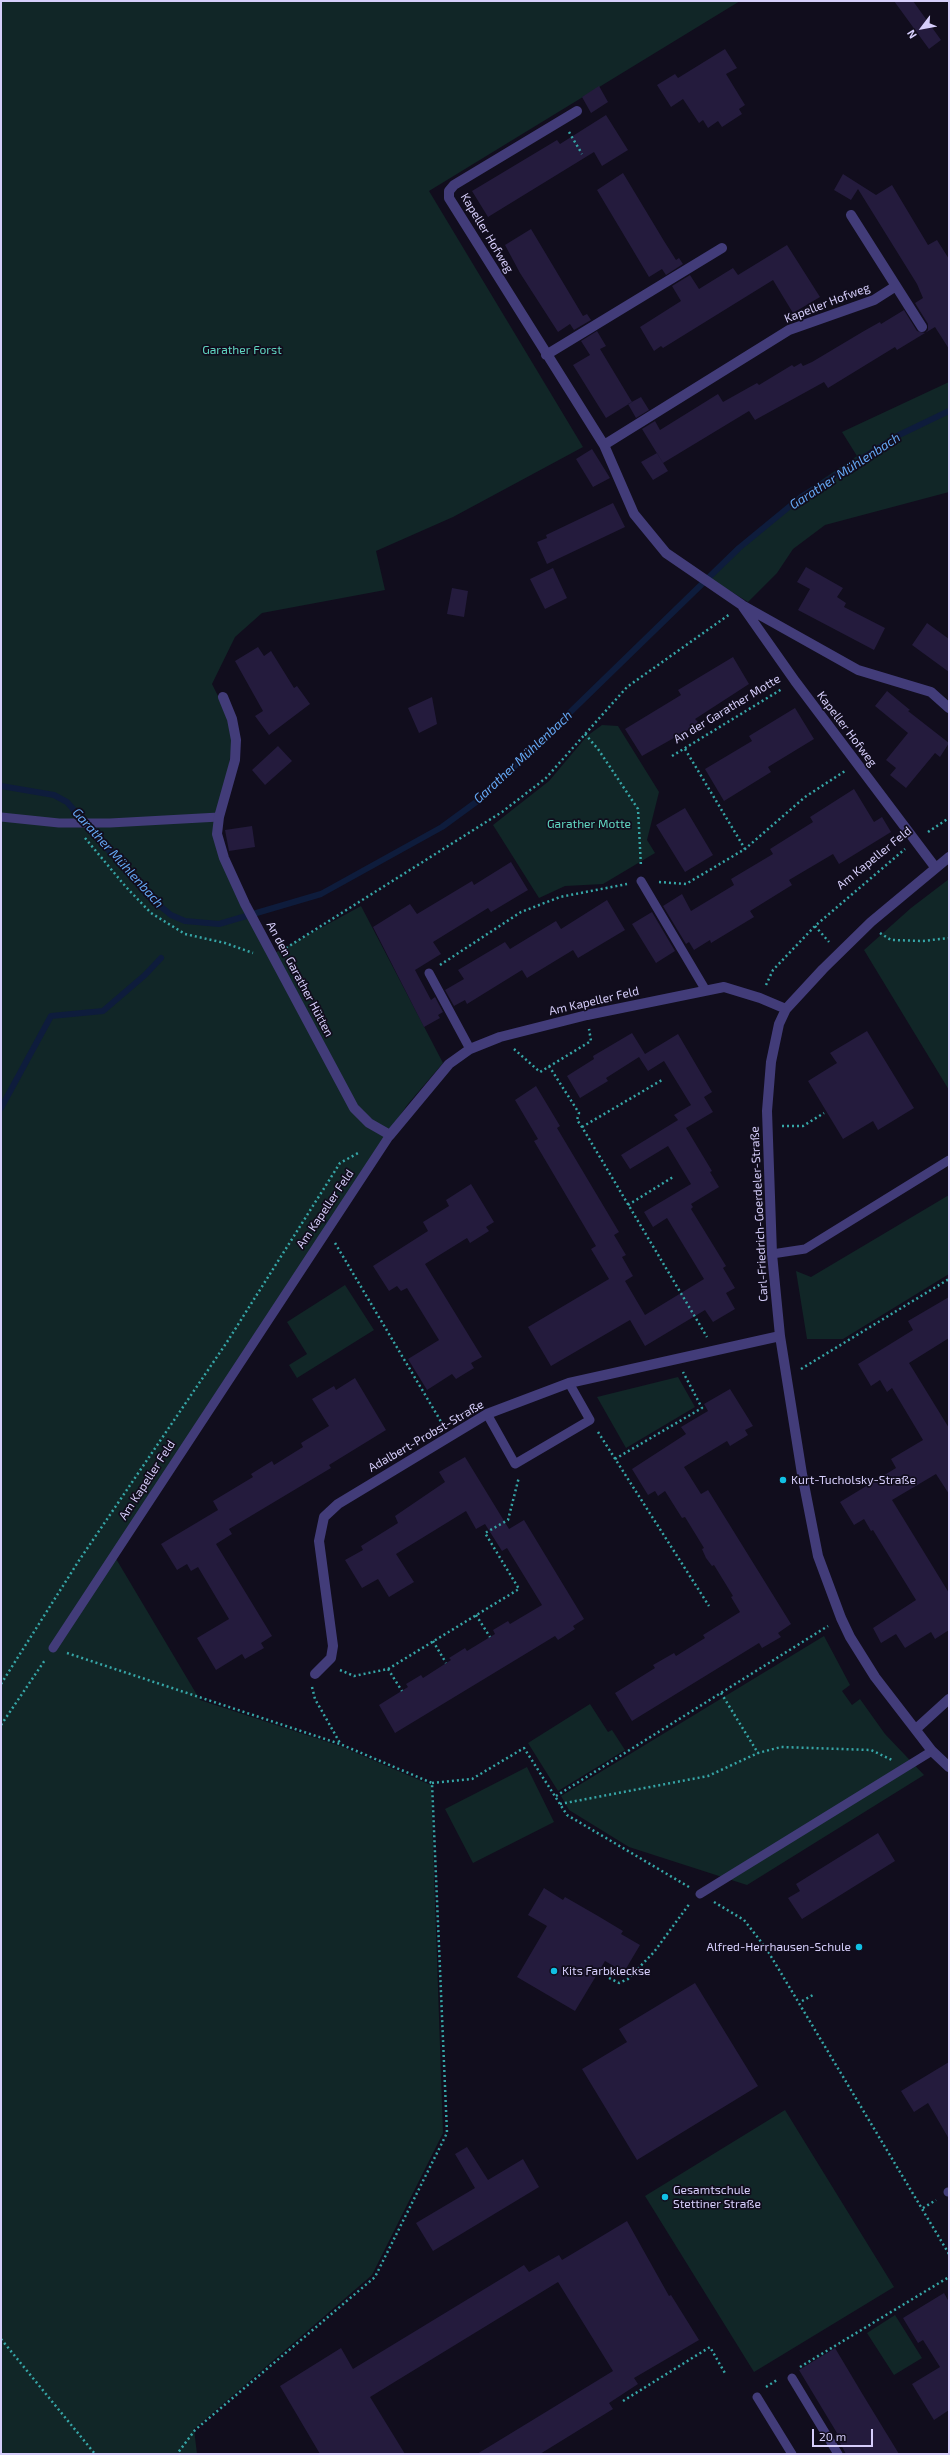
<!DOCTYPE html>
<html>
<head>
<meta charset="utf-8">
<style>
	body { margin:0 }
	#map { position:relative; width:950px; height:2455px; overflow:hidden; background:#110d1d; font-family:"Exo 2",sans-serif }
	canvas { display:block }
	.frame { position:absolute; inset:0; border:2px solid #d6cefb; pointer-events:none }
	.north { position:absolute; left:902px; top:8px; width:40px; height:40px; -webkit-text-stroke:3px #110d1d; paint-order:stroke; rotate:238deg; font-size:11px; font-weight:700; line-height:16px; text-align:center; color:#d6cefb }
	.north::after { content:''; display:block; margin:auto; width:14px; height:18px; background:#d6cefb; clip-path:polygon(50% 0,100% 100%,50% 72%,0 100%) }
	.scale { position:absolute; left:812px; top:2429px; width:61px; height:18px; box-sizing:border-box; border:2px solid #d6cefb; border-top:0; padding-left:5px; font-size:12px; line-height:14px; white-space:nowrap; color:#d6cefb; -webkit-text-stroke:3px #110d1d; paint-order:stroke }
</style>
</head>
<body>
<div id="map">
<canvas width="950" height="2455"></canvas>
<div class="frame"></div>
<div class="north">N</div>
<div class="scale">20 m</div>
</div>
<script>
const ctx = document.querySelector('canvas').getContext('2d');
ctx.lineJoin = 'round';
function fillPath(path, color) {
  ctx.fillStyle = color;
  ctx.fill(path, 'evenodd');
}
function toPath(rows) {
  const path = new Path2D();
  for (const r of rows) {
    path.moveTo(r[0], r[1]);
    for (let i = 2; i < r.length; i += 2) path.lineTo(r[i], r[i + 1]);
  }
  return path;
}
function trace(path, color, width, dash) {
  ctx.strokeStyle = color;
  ctx.lineWidth = width;
  ctx.lineCap = dash ? 'butt' : 'round';
  ctx.setLineDash(dash || []);
  ctx.stroke(path);
}
function write(font, color, halo, rows, align = 'center') {
  ctx.font = font + ' "Exo 2",sans-serif';
  ctx.lineWidth = 3.5;
  ctx.setLineDash([]);
  ctx.textBaseline = 'middle';
  ctx.strokeStyle = halo;
  ctx.fillStyle = color;
  for (const [text, x, y, turn = 0] of rows) {
    ctx.save();
    ctx.translate(x, y);
    ctx.rotate((+turn || 0) * Math.PI / 180);
    ctx.textAlign = isNaN(turn) ? turn : align;
    if (halo) ctx.strokeText(text, 0, 0);
    ctx.fillText(text, 0, 0);
    ctx.restore();
  }
}
const green = toPath([
	[1,1,740,1,429,191,583,447,453,517,376,551,385,590,262,613,235,637,212,684,228,716,233,737,227,780,216,835,273,954,361,906,443,1063,408,1104,387,1134,112,1552,200,1700,340,1746,431,1785,443,2133,372,2275,194,2429,197,2454,1,2454],
	[949,382,949,492,825,525,793,549,777,573,748,602,706,576,798,496,857,456,842,432],
	[602,725,618,726,659,792,647,840,655,853,603,884,565,886,539,898,493,825,549,781,587,736],
	[949,879,949,1090,864,950,911,908],
	[949,1195,949,1274,843,1339,807,1339,796,1271,811,1277],
	[345,1285,374,1330,297,1378,289,1365,307,1354,287,1322],
	[678,1377,695,1407,626,1448,597,1397],
	[824,1636,850,1685,842,1691,852,1705,860,1699,885,1734,924,1775,747,1885,629,1847,569,1810,561,1796],
	[590,1704,608,1732,612,1730,625,1750,558,1791,528,1743],
	[527,1767,554,1822,473,1863,445,1809],
	[785,2110,894,2287,754,2372,645,2196],
	[895,2315,922,2358,894,2375,867,2333]
]);
const stream = toPath([
	[1,786,54,795,67,802,149,897,171,915,185,921,219,924,321,894,442,827,483,797,739,548,801,497,899,435,949,411],
	[1,1108,51,1016,103,1011,145,975,161,958]
]);
const building = toPath([
	[894,1,913,1,941,40,929,49],
	[725,49,737,68,726,74,745,105,739,109,742,114,722,127,718,121,708,128,703,120,699,123,683,99,671,107,657,85,675,74,678,78],
	[599,86,608,102,591,113,582,97],
	[606,115,628,150,602,166,594,152,488,217,472,191,557,140,560,144],
	[623,173,664,241,676,260,679,258,683,264,666,275,662,269,649,277,597,190],
	[843,174,876,195,892,185,928,245,937,240,949,259,949,349,935,327,925,333,928,330,928,324,915,303,923,298,917,284,858,189,851,200,834,190],
	[531,229,583,316,587,314,591,320,574,330,570,324,558,332,520,273,505,245],
	[787,245,820,297,793,313,773,280,663,348,661,346,654,351,640,327,681,301,672,286,690,275,699,289,733,268,738,275],
	[904,310,917,331,925,333,897,350,895,347,828,388,824,382,755,420,749,411,663,463,642,429,655,421,660,430,718,394,723,402,757,383,759,385,792,365,794,367,801,363,803,366,812,362,864,331,880,322,881,324],
	[597,331,606,346,600,349,632,402,606,418,573,365,590,355,581,341],
	[641,397,649,410,636,418,628,404],
	[592,449,610,478,593,487,576,459],
	[657,453,668,471,653,480,641,462],
	[613,503,625,527,547,564,537,542,547,538,546,535],
	[806,567,843,588,837,597,846,603,844,607,885,628,874,650,798,610,810,589,797,582],
	[553,568,567,598,545,609,530,579],
	[452,588,468,591,464,617,447,614],
	[927,623,949,639,949,672,912,645],
	[258,647,264,656,271,651,294,688,297,686,310,704,269,735,255,716,263,711,235,661],
	[733,657,749,684,695,719,698,722,688,730,642,756,625,729,681,695,678,690],
	[887,691,910,710,908,711,949,743,940,757,935,753,906,788,890,775,896,768,886,760,908,733,875,706],
	[432,697,437,724,419,733,408,708],
	[795,708,814,739,768,767,771,772,724,801,705,769,752,741,749,736],
	[278,746,292,761,265,785,252,770],
	[854,789,874,822,882,817,891,832,839,864,833,854,789,880,792,885,750,911,754,917,711,943,710,940,694,950,689,942,686,944,663,906,682,894,691,911,734,885,731,879,773,854,770,849,813,822,810,817],
	[685,808,713,855,685,872,656,825],
	[252,826,255,847,229,851,225,830],
	[511,862,528,890,491,912,488,908,433,942,441,954,415,970,431,1000,435,997,443,1012,438,1015,440,1018,424,1027,373,927,410,904,417,914,472,881,474,885],
	[607,900,625,930,578,958,573,950,527,978,522,970,467,1004,465,1000,454,1006,445,990,464,979,458,970,505,942,510,949,556,921,561,929],
	[652,912,675,951,656,963,632,924],
	[867,1031,914,1108,878,1130,873,1121,843,1139,808,1081,837,1063,830,1053],
	[632,1033,645,1054,678,1034,712,1092,704,1097,713,1112,686,1128,712,1171,710,1172,719,1187,691,1204,693,1207,691,1209,726,1266,723,1268,735,1288,726,1293,735,1309,713,1322,705,1310,645,1346,630,1320,551,1366,528,1327,609,1279,591,1249,596,1246,534,1141,538,1139,515,1100,536,1086,560,1126,557,1128,619,1232,614,1235,626,1255,622,1257,633,1276,625,1281,645,1315,704,1279,667,1218,653,1227,644,1212,691,1184,668,1146,630,1169,621,1155,678,1120,674,1115,691,1105,664,1061,648,1071,639,1057,606,1078,608,1081,580,1098,567,1076,594,1059,593,1056],
	[471,1184,494,1222,486,1227,489,1231,470,1243,467,1238,425,1264,482,1357,471,1363,474,1368,456,1379,452,1374,427,1390,408,1359,439,1340,407,1288,401,1291,397,1286,389,1291,373,1266,428,1231,423,1222,449,1206,446,1200],
	[949,1297,949,1338,909,1363,949,1428,949,1494,936,1474,892,1500,949,1593,949,1630,935,1639,931,1632,905,1648,896,1634,881,1643,873,1628,916,1600,873,1530,871,1531,864,1519,854,1525,840,1502,896,1468,891,1459,923,1440,892,1388,887,1392,880,1380,871,1386,858,1364,913,1330,908,1321],
	[355,1378,386,1430,329,1465,331,1468,229,1529,232,1534,216,1544,272,1636,261,1643,264,1648,245,1659,242,1654,216,1670,197,1638,229,1619,198,1567,191,1571,187,1564,177,1570,161,1544,218,1510,213,1501,253,1477,251,1474,272,1461,274,1465,303,1447,301,1443,329,1426,312,1399,334,1386,336,1390],
	[730,1389,753,1426,745,1430,748,1435,730,1446,727,1441,684,1467,701,1494,708,1490,791,1624,778,1633,781,1637,762,1648,759,1643,632,1721,615,1693,655,1668,653,1665,674,1653,676,1656,705,1638,703,1635,740,1612,731,1597,733,1596,714,1565,712,1566,706,1558,702,1549,704,1548,685,1517,682,1518,665,1491,658,1496,655,1491,648,1495,632,1469,686,1434,681,1427,708,1411,704,1404],
	[465,1457,509,1529,524,1520,584,1619,573,1626,575,1629,558,1640,555,1636,395,1733,379,1705,408,1687,406,1684,421,1675,423,1678,451,1660,449,1658,465,1648,467,1651,495,1634,493,1630,508,1621,510,1624,542,1605,507,1548,502,1551,485,1524,476,1529,466,1511,396,1554,414,1582,389,1597,378,1579,362,1588,345,1560,363,1550,361,1546,398,1523,395,1516,445,1482,439,1472],
	[878,1833,895,1861,802,1919,788,1898,800,1891,796,1884],
	[544,1888,563,1900,565,1897,598,1916,623,1931,621,1934,640,1945,624,1972,605,1961,575,2011,517,1977,547,1926,528,1915],
	[695,1983,758,2086,637,2160,582,2069,627,2042,619,2029],
	[949,2062,949,2139,928,2103,914,2112,901,2091],
	[467,2147,488,2180,523,2159,539,2187,433,2251,416,2223,475,2188,455,2154],
	[627,2221,669,2296,671,2295,699,2340,634,2378,638,2384,609,2403,613,2409,540,2454,477,2454,613,2371,558,2282,370,2397,405,2454,320,2454,280,2386,341,2348,353,2369,524,2265,529,2272,559,2255,562,2260],
	[944,2293,949,2302,949,2410,934,2420,912,2384,940,2367,923,2340,918,2343,903,2318],
	[835,2348,863,2395,899,2454,846,2454,835,2434,837,2433,799,2370]
]);
const path = toPath([
	[569,132,582,154],
	[585,734,598,749,638,809,641,867],
	[685,749,745,849],
	[672,756,782,689],
	[928,832,949,818],
	[85,838,126,887,151,913,185,934,225,943,253,953],
	[659,882,686,884,713,868,745,849,805,797,845,771],
	[815,926,829,942],
	[880,933,891,940,923,941,949,938],
	[286,948,502,812,546,778,627,687,730,614],
	[440,965,521,912,560,897,627,884],
	[766,985,773,970,815,926,905,849],
	[514,1049,540,1072,591,1041,589,1029],
	[549,1066,579,1113,577,1120,582,1127,707,1337],
	[782,1126,803,1126,824,1113],
	[582,1127,662,1080],
	[628,1205,673,1177],
	[335,1243,443,1425],
	[801,1369,949,1279],
	[598,1432,709,1606],
	[615,1459,702,1408,683,1372],
	[476,1615,490,1637],
	[433,1641,446,1663],
	[67,1653,340,1744,432,1783,447,2133,375,2277,195,2430,177,2454],
	[388,1669,402,1691],
	[340,1670,354,1676,388,1669,519,1589,485,1533,508,1520,519,1477],
	[1,1684,78,1562,227,1342,340,1163,360,1152],
	[312,1687,315,1699,340,1743],
	[721,1693,758,1753],
	[1,1725,45,1660],
	[432,1783,472,1779,524,1748,567,1815,689,1887],
	[556,1796,828,1626],
	[560,1804,708,1776,758,1753,781,1747,871,1750,892,1760],
	[714,1902,744,1920,766,1948,949,2254],
	[609,1978,619,1983,628,1979,654,1952,690,1903],
	[802,2001,813,1995],
	[923,2208,936,2200],
	[1,2339,95,2454],
	[800,2367,949,2277],
	[766,2387,777,2380],
	[623,2401,710,2347,726,2375]
]);
const service = toPath([
	[1,817,59,823,110,823,219,817],
	[641,881,705,989],
	[429,973,470,1049],
	[772,1254,805,1249,949,1160],
	[487,1414,515,1464,590,1420,569,1383],
	[53,1648,390,1135],
	[700,1894,932,1751],
	[948,2192,949,2192],
	[792,2378,838,2454],
	[757,2397,792,2454]
]);
const minor = toPath([
	[577,111,454,185,449,191,449,198,604,445,634,514,666,553,742,605,858,670,931,692,949,708],
	[896,286,922,327],
	[546,355,722,248],
	[604,445,789,330,874,300,896,286,851,215],
	[743,607,795,681,935,867],
	[223,697,232,719,236,740,235,760,219,817,217,834,224,858,245,904,354,1108,369,1123,390,1135,449,1064,470,1049,500,1037,587,1015,724,987,760,998,786,1009],
	[949,857,871,922,823,969,786,1009,779,1024,771,1062,767,1111,772,1254,780,1336,802,1474,818,1556,841,1618,850,1637,875,1677,932,1751,949,1767],
	[315,1674,331,1658,333,1646,319,1541,324,1517,338,1504,487,1414,569,1383,780,1336],
	[916,1729,949,1699]
]);
const markers = [
	[783,1480,4,"#11c0e4"],
	[859,1947,4,"#11c0e4"],
	[554,1971,4,"#11c0e4"],
	[665,2197,4,"#11c0e4"]
];
const streetNames = [
	["Kapeller Hofweg",487,233,59],
	["Kapeller Hofweg",827,303,-21],
	["An der Garather Motte",727,709,-31],
	["Kapeller Hofweg",847,729,53],
	["Am Kapeller Feld",874,858,-39],
	["An den Garather Hütten",300,979,62],
	["Am Kapeller Feld",594,1001,-13],
	["Am Kapeller Feld",325,1209,-56],
	["Carl-Friedrich-Goerdeler-Straße",759,1214,-93],
	["Adalbert-Probst-Straße",426,1436,-30],
	["Am Kapeller Feld",147,1480,-57]
];
const parkNames = [
	["Garather Forst",242,350],
	["Garather Motte",589,824]
];
const poiNames = [
	["Kurt-Tucholsky-Straße",791,1480],
	["Alfred-Herrhausen-Schule",851,1947,"right"],
	["Kits Farbkleckse",562,1971],
	["Gesamtschule",673,2190],
	["Stettiner Straße",673,2204]
];
const waterNames = [
	["Garather Mühlenbach",845,471,-33],
	["Garather Mühlenbach",523,757,-43],
	["Garather Mühlenbach",118,858,48]
];
fillPath(green, '#112627');
trace(stream, '#0e1c3c', 6);
fillPath(building, '#241b3d');
trace(path, '#36a6a7', 2.5, [2, 3]);
trace(service, '#423c79', 9);
trace(minor, '#423c79', 10);
for (const [x, y, r, color] of markers) {
  const dot = new Path2D();
  dot.arc(x, y, r, 0, 2 * Math.PI);
  ctx.fillStyle = color;
  ctx.fill(dot);
  trace(dot, '#110d1d', 1.5);
}
write('12px', '#d6cefb', '#110d1d', streetNames);
write('12px', '#60d5c0', '#110d1d', parkNames);
write('12px', '#d6cefb', '#110d1d', poiNames, 'left');
write('italic 13px', '#64a7f3', '#110d1d', waterNames);
</script>
</body>
</html>
